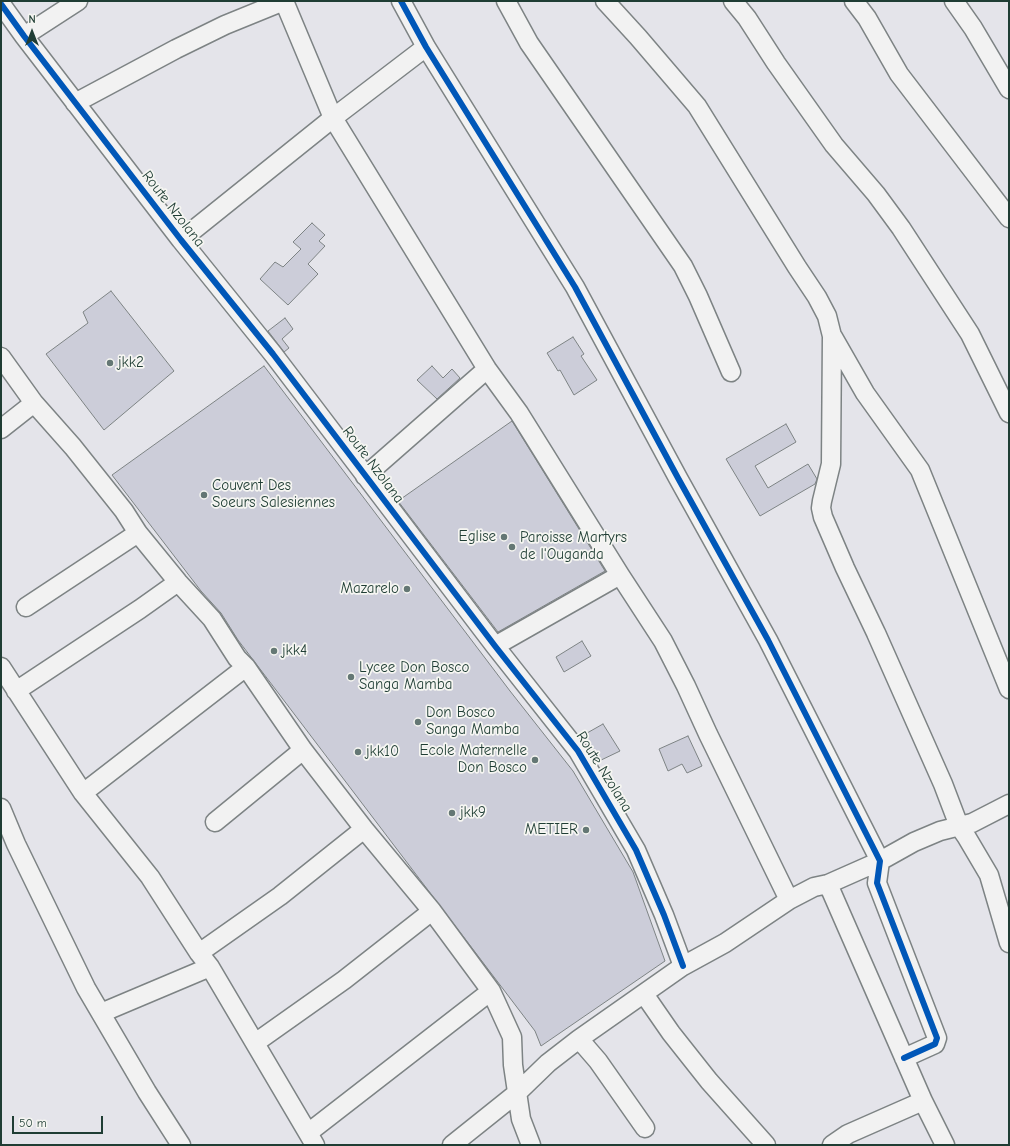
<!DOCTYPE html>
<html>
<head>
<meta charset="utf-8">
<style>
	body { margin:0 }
	#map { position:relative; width:1010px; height:1146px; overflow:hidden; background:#e4e4ea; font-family:"Comic Neue",sans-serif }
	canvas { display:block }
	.frame { position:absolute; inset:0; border:2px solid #1f3d34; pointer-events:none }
	.north { position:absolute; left:12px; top:12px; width:40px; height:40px; -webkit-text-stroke:3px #f6f6f2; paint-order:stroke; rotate:0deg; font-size:11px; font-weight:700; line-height:16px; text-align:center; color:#1f3d34 }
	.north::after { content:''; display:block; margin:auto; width:14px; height:18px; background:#1f3d34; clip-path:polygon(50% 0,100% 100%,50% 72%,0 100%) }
	.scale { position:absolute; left:12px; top:1116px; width:91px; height:18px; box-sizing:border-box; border:2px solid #1f3d34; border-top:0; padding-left:5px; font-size:12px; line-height:14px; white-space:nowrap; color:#1f3d34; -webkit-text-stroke:3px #f6f6f2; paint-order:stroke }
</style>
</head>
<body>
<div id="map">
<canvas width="1010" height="1146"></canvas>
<div class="frame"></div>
<div class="north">N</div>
<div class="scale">50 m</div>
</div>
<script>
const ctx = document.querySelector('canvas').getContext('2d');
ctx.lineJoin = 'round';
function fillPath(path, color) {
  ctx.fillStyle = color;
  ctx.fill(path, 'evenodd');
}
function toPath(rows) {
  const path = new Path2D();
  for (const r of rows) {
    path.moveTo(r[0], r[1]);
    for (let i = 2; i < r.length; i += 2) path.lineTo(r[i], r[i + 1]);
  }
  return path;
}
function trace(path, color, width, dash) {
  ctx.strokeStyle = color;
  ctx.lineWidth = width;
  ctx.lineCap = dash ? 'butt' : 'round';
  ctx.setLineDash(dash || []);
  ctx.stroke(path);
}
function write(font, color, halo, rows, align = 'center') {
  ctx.font = font + ' "Comic Neue",sans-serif';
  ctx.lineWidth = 3.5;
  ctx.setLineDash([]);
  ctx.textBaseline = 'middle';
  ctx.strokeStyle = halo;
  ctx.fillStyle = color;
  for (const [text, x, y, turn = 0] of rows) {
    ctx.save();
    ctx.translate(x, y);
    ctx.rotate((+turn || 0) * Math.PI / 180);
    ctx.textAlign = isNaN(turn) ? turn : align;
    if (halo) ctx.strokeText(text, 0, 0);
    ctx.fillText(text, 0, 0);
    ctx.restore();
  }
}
const building = toPath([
	[312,223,325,235,319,241,325,246,308,264,318,274,288,305,260,279,275,262,283,267,301,249,293,242,312,223],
	[111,291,174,371,104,430,46,354,88,323,83,312,111,291],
	[285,318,293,329,282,339,289,348,284,352,268,331,285,318],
	[573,337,584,354,581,356,597,380,574,395,560,370,558,371,547,353,573,337],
	[264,366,510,691,573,771,633,872,665,961,541,1046,535,1031,238,640,221,613,201,591,112,475,264,366],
	[432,366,443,378,452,369,460,378,437,399,417,380,432,366],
	[512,421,605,571,498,632,398,501,512,421],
	[786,424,796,442,755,466,768,488,808,464,817,479,815,484,760,516,726,459,786,424],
	[582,641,591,656,564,672,556,657,582,641],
	[603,724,620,751,597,762,580,737,603,724],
	[688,736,702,766,687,773,682,764,668,771,659,749,688,736]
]);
const minor = toPath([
	[284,1,333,118,487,369,519,413,620,575,663,641,686,686,708,734,789,900],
	[401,1,426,47,575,287,678,478,768,640,880,861,877,883,937,1038,935,1044,904,1058],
	[506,1,529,43,683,266,698,296,731,372],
	[605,1,638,37,697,106,797,267,817,297,827,316,832,336,831,464,822,501,821,508,823,517,845,568,876,633,943,784,959,826,966,836,989,875,1009,943],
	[733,1,747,18,776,63,834,145,876,194,901,228,970,334,1009,413],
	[854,1,867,18,899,74,1009,218],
	[954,1,973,28,1009,89],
	[1,4,24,36,181,240,273,354,495,646,578,751,636,850,664,915,683,966],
	[24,36,78,1],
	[75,103,176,49,225,25,284,1],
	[181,240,333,118,426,47],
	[833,337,865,393,920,470,1009,689],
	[1,357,34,403,73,447,124,511,138,533,178,582,212,619,237,658,246,667,303,750,364,829,432,911,491,991,512,1037,513,1065,521,1119,531,1145],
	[1,429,34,403],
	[365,476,487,369],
	[26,607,138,533],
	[495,646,620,575],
	[1,667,83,793,150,877,199,953,210,967,315,1145],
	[16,691,140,609,178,582],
	[83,793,246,667],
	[1,808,16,844,86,988,147,1092,181,1145],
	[215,822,303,750],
	[828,884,923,1101,945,1145],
	[199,953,280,896,364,829],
	[644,994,671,1033,709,1081,766,1145],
	[101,1013,210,967],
	[579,1039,598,1061,645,1128],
	[255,1043,344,980,432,911],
	[308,1133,491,991],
	[452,1145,517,1093,548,1063,579,1039,683,966,725,943,789,900,814,887,828,884,880,861,914,842,940,831,972,823,1009,804],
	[832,1145,848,1134,923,1101]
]);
const cycleway = toPath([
	[401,1,426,47,575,287,678,478,768,640,880,861,877,883,937,1038,935,1044,904,1058],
	[1,4,24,36,181,240,273,354,495,646,578,751,636,850,664,915,683,966]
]);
const markers = [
	[110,363,4,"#647774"],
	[204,495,4,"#647774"],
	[504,537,4,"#647774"],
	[512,547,4,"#647774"],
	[407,589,4,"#647774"],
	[274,651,4,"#647774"],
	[351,677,4,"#647774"],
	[418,722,4,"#647774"],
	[358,752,4,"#647774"],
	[535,760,4,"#647774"],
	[452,813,4,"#647774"],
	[586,830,4,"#647774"]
];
const streetNames = [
	["Route Nzolana",173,209,52],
	["Route Nzolana",373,465,53],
	["Route Nzolana",604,772,58]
];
const poiNames = [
	["jkk2",118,363],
	["Couvent Des",212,486],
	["Soeurs Salesiennes",212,503],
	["Eglise",496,537,"right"],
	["Paroisse Martyrs",520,538],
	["de l'Ouganda",520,555],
	["Mazarelo",399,589,"right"],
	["jkk4",282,651],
	["Lycee Don Bosco",359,668],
	["Sanga Mamba",359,685],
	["Don Bosco",426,713],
	["Sanga Mamba",426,730],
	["Ecole Maternelle",527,751,"right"],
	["Don Bosco",527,768,"right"],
	["jkk10",366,752],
	["jkk9",460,813],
	["METIER",578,830,"right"]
];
fillPath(building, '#cccdd9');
trace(building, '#7d8384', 1);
trace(minor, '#7d8384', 21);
trace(minor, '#f2f2f2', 18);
trace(cycleway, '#0057b8', 6);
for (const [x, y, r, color] of markers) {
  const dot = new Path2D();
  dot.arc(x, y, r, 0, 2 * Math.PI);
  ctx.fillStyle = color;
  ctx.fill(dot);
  trace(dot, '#f6f6f2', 1.5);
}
write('15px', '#1f3d34', '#f6f6f2', streetNames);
write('15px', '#1f3d34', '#f6f6f2', poiNames, 'left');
</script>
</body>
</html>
